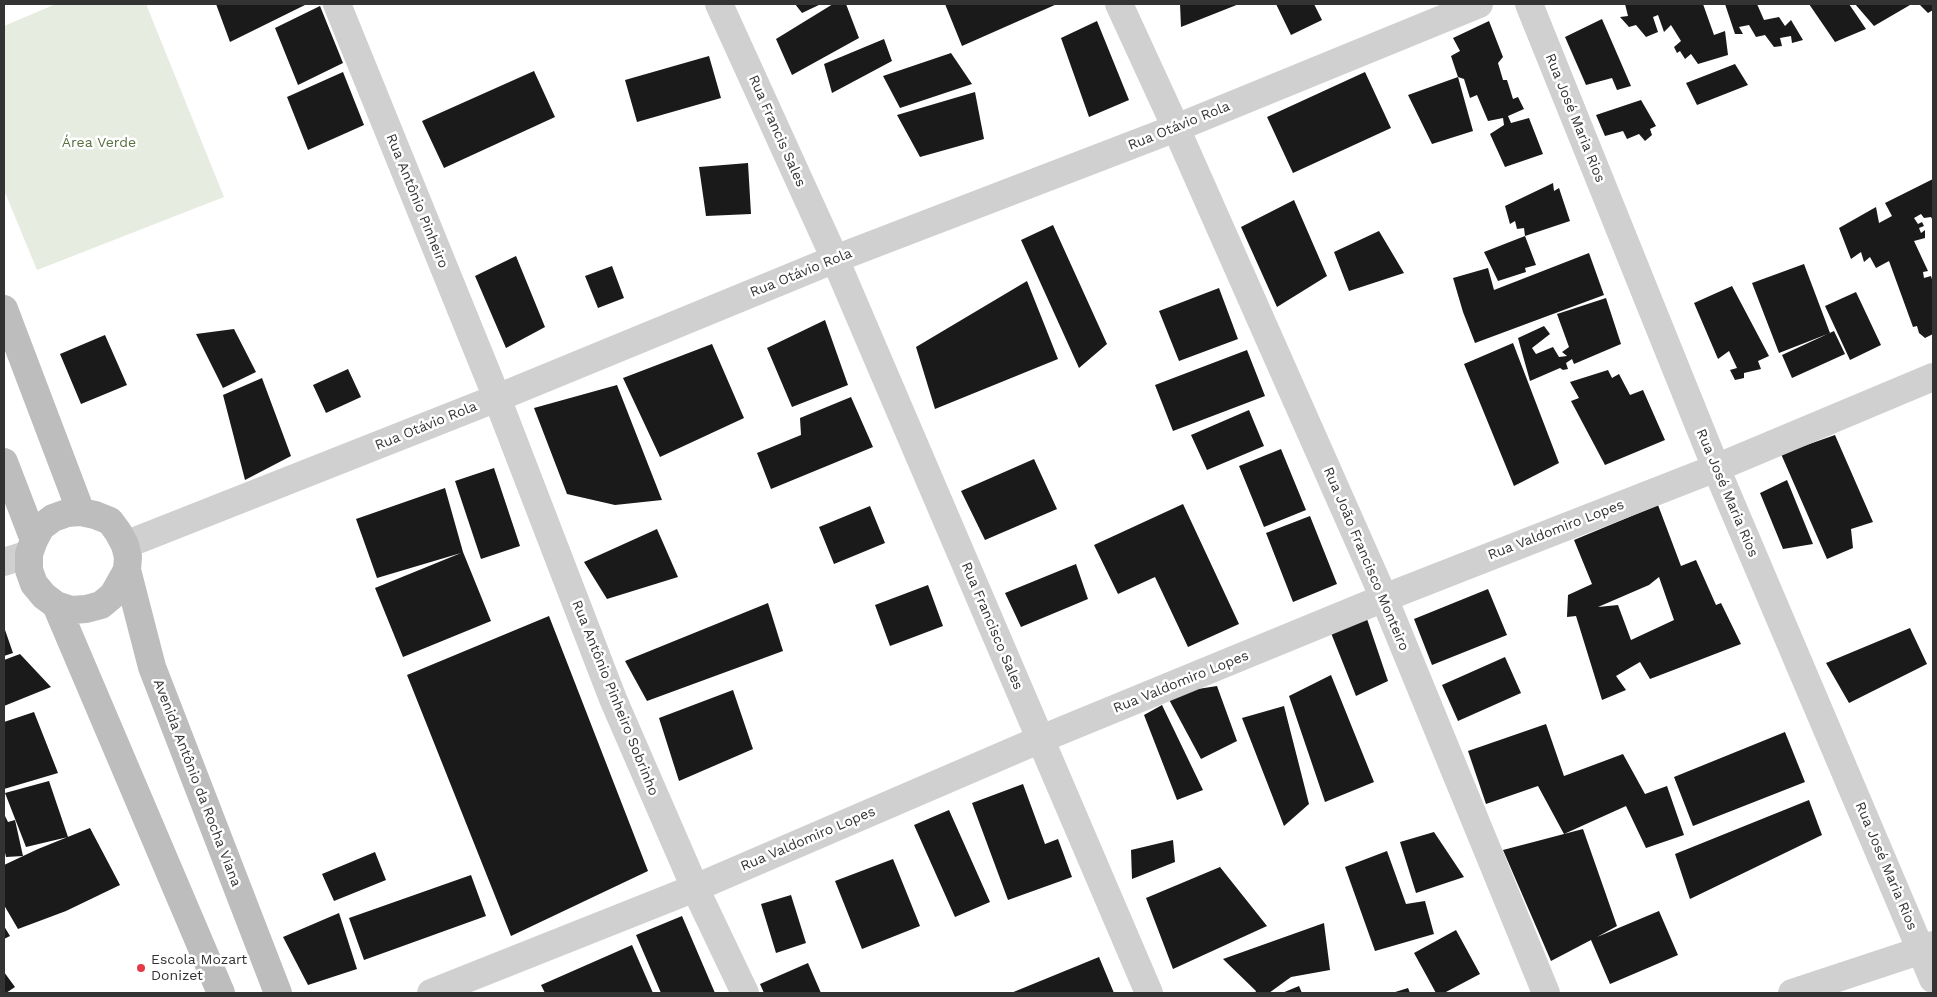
<!DOCTYPE html>
<html>
<head>
<meta charset="utf-8">
<style>
	body { margin:0 }
	#map { position:relative; width:1937px; height:997px; overflow:hidden; background:#fff; font-family:"Work Sans",sans-serif }
	canvas { display:block }
	.frame { position:absolute; inset:0; border:5px solid #333; pointer-events:none }
</style>
</head>
<body>
<div id="map">
<canvas width="1937" height="997"></canvas>
<div class="frame"></div>
</div>
<script>
const ctx = document.querySelector('canvas').getContext('2d');
ctx.lineJoin = 'round';
function fillPath(path, color) {
  ctx.fillStyle = color;
  ctx.fill(path, 'evenodd');
}
function toPath(rows) {
  const path = new Path2D();
  for (const r of rows) {
    path.moveTo(r[0], r[1]);
    for (let i = 2; i < r.length; i += 2) path.lineTo(r[i], r[i + 1]);
  }
  return path;
}
function trace(path, color, width, dash) {
  ctx.strokeStyle = color;
  ctx.lineWidth = width;
  ctx.lineCap = dash ? 'butt' : 'round';
  ctx.setLineDash(dash || []);
  ctx.stroke(path);
}
function write(font, color, halo, rows, align = 'center') {
  ctx.font = font + ' "Work Sans",sans-serif';
  ctx.lineWidth = 5;
  ctx.setLineDash([]);
  ctx.textBaseline = 'middle';
  ctx.strokeStyle = halo;
  ctx.fillStyle = color;
  for (const [text, x, y, turn = 0] of rows) {
    ctx.save();
    ctx.translate(x, y);
    ctx.rotate((+turn || 0) * Math.PI / 180);
    ctx.textAlign = isNaN(turn) ? turn : align;
    if (halo) ctx.strokeText(text, 0, 0);
    ctx.fillText(text, 0, 0);
    ctx.restore();
  }
}
const green = toPath([
	[56,4,146,4,224,197,37,270,4,190,4,26]
]);
const building = toPath([
	[216,4,307,4,230,42],
	[795,4,821,4,802,13],
	[833,4,846,4,859,38,792,75,776,39],
	[945,4,1057,4,962,46],
	[1180,4,1239,4,1181,27],
	[1276,4,1314,4,1322,20,1291,35],
	[1625,4,1703,4,1714,35,1725,31,1728,55,1698,64,1691,54,1685,59,1680,51,1677,53,1674,47,1681,41,1671,25,1664,32,1658,15,1653,17,1658,32,1646,37,1636,25,1629,27,1620,17,1628,16],
	[1725,4,1757,4,1764,20,1779,17,1785,26,1791,20,1803,40,1792,43,1791,36,1780,38,1782,46,1774,47,1765,35,1756,37,1749,25,1739,27,1743,34,1735,34],
	[1809,4,1849,4,1866,29,1835,42],
	[1855,4,1909,4,1910,5,1874,26],
	[1919,4,1933,4,1933,10,1928,13],
	[320,6,343,63,298,85,275,28],
	[1602,19,1631,86,1617,90,1612,78,1586,85,1565,37],
	[1097,21,1129,100,1089,117,1061,38],
	[1489,21,1503,57,1498,63,1503,80,1507,80,1513,99,1518,97,1524,109,1508,116,1511,123,1529,118,1543,154,1505,167,1490,134,1504,125,1503,118,1488,121,1477,95,1470,98,1464,79,1458,77,1451,56,1460,51,1453,38],
	[884,39,892,61,832,93,824,64],
	[951,53,972,84,900,108,883,76],
	[709,56,721,98,637,122,625,80],
	[1735,64,1748,85,1697,105,1686,83],
	[534,71,555,117,444,168,422,121],
	[343,72,364,125,308,150,287,97],
	[1365,72,1391,128,1293,173,1267,117],
	[1458,77,1473,131,1432,144,1408,95],
	[975,92,984,139,920,157,897,115],
	[1641,100,1656,126,1650,129,1652,135,1645,141,1639,134,1627,139,1623,131,1605,136,1596,115],
	[748,163,751,214,706,216,699,167],
	[1933,179,1933,221,1931,217,1924,218,1921,214,1914,218,1918,224,1922,222,1924,226,1919,228,1921,233,1925,230,1925,238,1914,241,1928,271,1923,272,1924,278,1931,276,1933,283,1933,334,1925,338,1919,333,1917,326,1913,327,1889,261,1876,268,1870,257,1864,262,1861,252,1851,259,1839,228,1876,207,1879,223,1892,216,1885,203],
	[1553,183,1554,191,1559,188,1570,221,1525,236,1524,228,1517,229,1515,221,1510,224,1505,206],
	[1294,200,1327,276,1277,307,1241,227],
	[1053,225,1107,344,1079,368,1021,240],
	[1379,231,1404,273,1349,291,1334,252],
	[1525,236,1536,265,1525,268,1526,272,1498,281,1484,252],
	[1589,253,1604,295,1475,343,1463,312,1453,278,1488,268,1494,290],
	[516,256,545,327,506,348,475,276],
	[1804,264,1830,333,1779,353,1752,283],
	[612,266,624,298,598,308,585,276],
	[1027,281,1058,359,935,409,916,347],
	[1732,286,1769,356,1758,361,1761,369,1744,373,1744,378,1735,380,1730,370,1737,368,1729,351,1718,359,1694,303],
	[1219,288,1238,339,1179,361,1159,311],
	[1856,292,1881,345,1850,360,1825,306],
	[1606,298,1621,344,1574,364,1572,359,1566,363,1568,369,1563,370,1560,368,1530,381,1518,338,1544,326,1550,334,1532,348,1536,354,1553,347,1559,357,1567,356,1562,352,1569,347,1557,314],
	[825,320,848,385,792,407,767,348],
	[234,329,256,372,223,388,196,334],
	[1834,331,1845,354,1792,378,1782,355],
	[105,335,127,385,81,404,60,354],
	[1513,343,1559,463,1514,486,1464,364],
	[712,344,744,418,660,457,623,378],
	[1247,350,1265,396,1173,431,1155,385],
	[348,369,361,397,326,413,313,385],
	[1608,370,1612,378,1619,374,1630,395,1643,390,1665,440,1605,465,1571,401,1579,398,1570,382],
	[262,378,291,456,245,480,223,395],
	[617,385,662,500,615,505,567,494,534,408],
	[851,397,873,447,771,489,757,453,801,435,800,418],
	[1249,410,1264,446,1207,470,1191,435],
	[1835,435,1873,522,1851,529,1853,548,1827,559,1781,454],
	[1281,449,1306,510,1264,527,1239,466],
	[1034,459,1057,509,985,540,961,491],
	[494,468,520,546,481,559,455,481],
	[1787,480,1813,544,1783,549,1760,493],
	[445,488,463,552,491,621,403,657,375,588,461,553,377,578,356,519],
	[1183,504,1239,624,1188,647,1155,577,1118,594,1094,545],
	[1658,505,1681,566,1696,560,1716,605,1721,603,1741,644,1650,679,1640,662,1616,676,1626,690,1602,700,1576,616,1567,617,1568,595,1592,584,1574,540],
	[1659,577,1674,620,1631,640,1618,605,1598,607,1649,585],
	[870,506,885,543,834,564,819,527],
	[1310,516,1337,584,1293,602,1266,533],
	[657,529,678,577,607,599,584,562],
	[1076,564,1088,599,1021,627,1005,593],
	[928,585,943,626,890,646,875,605],
	[1488,589,1507,635,1432,665,1414,619],
	[768,603,783,651,647,701,625,661],
	[549,616,648,871,511,936,407,675],
	[1367,619,1388,681,1356,696,1331,633],
	[4,627,13,653,4,656],
	[1910,628,1927,664,1849,703,1826,663],
	[20,654,51,687,4,706,4,660],
	[1505,657,1521,693,1458,721,1442,685],
	[1331,675,1374,782,1325,802,1289,696],
	[1217,686,1237,741,1201,759,1166,694],
	[733,690,753,749,679,781,659,718],
	[1162,705,1203,790,1177,800,1144,715],
	[1284,706,1309,804,1284,826,1242,718],
	[34,712,58,773,4,789,4,722],
	[1546,724,1564,776,1623,754,1645,794,1667,786,1684,835,1646,848,1626,806,1564,834,1583,829,1617,926,1597,937,1659,911,1678,955,1610,984,1591,940,1551,961,1503,850,1564,834,1538,786,1486,804,1468,751],
	[1785,732,1805,782,1693,826,1674,777],
	[49,781,68,837,26,847,5,793],
	[1023,784,1045,844,1058,839,1072,877,1008,900,972,803],
	[1809,800,1822,835,1690,899,1675,854],
	[949,810,990,902,955,917,914,825],
	[4,814,8,822,15,820,23,856,6,857,4,848],
	[90,828,120,885,66,911,18,929,4,905,4,865,38,849],
	[1434,832,1464,877,1416,893,1400,842],
	[1173,840,1175,862,1132,879,1131,850],
	[1387,851,1406,904,1425,901,1434,934,1375,951,1345,867],
	[375,852,386,880,334,901,322,874],
	[893,859,920,926,862,949,835,881],
	[1220,867,1267,926,1173,969,1146,898],
	[471,875,486,916,364,960,349,918],
	[791,895,806,943,776,953,761,904],
	[339,913,357,969,308,985,283,937],
	[682,916,715,993,661,993,636,935],
	[1324,923,1330,970,1291,977,1269,993,1255,993,1256,991,1223,959],
	[4,926,10,936,4,939],
	[1456,930,1480,974,1444,993,1436,993,1414,953],
	[632,945,653,993,545,993,541,985],
	[1099,957,1114,993,1011,993],
	[808,963,821,993,764,993,760,984],
	[4,972,15,987,6,993,4,993],
	[1299,986,1302,993,1282,993],
	[1408,988,1410,993,1392,993]
]);
const minor = toPath([
	[337,4,497,398,613,699,695,888,745,993],
	[719,4,835,259,1149,993],
	[1119,4,1176,128,1384,598,1546,993],
	[1529,4,1716,468,1933,979],
	[4,562,29,554],
	[1792,993,1922,950,1933,945]
]);
const tertiary = toPath([
	[125,545,497,398,835,259,1176,128,1479,4],
	[431,993,695,888,1041,739,1384,598,1716,468,1933,377]
]);
const secondary = toPath([
	[4,309,81,512],
	[4,462,34,540],
	[127,570,113,595,101,605,86,609,71,610,56,605,44,596,34,584,29,570,29,554,34,540,41,527,53,518,67,513,81,512,95,515,110,521,118,532,125,545,128,557,127,570,152,667,278,993],
	[56,605,221,993]
]);
const markers = [
	[141,968,5,"#e63946"]
];
const streetNames = [
	["Rua José Maria Rios",1575,118,68],
	["Rua Otávio Rola",1179,126,-22],
	["Rua Francis Sales",777,131,66],
	["Rua Antônio Pinheiro",417,201,68],
	["Rua Otávio Rola",801,273,-22],
	["Rua Otávio Rola",426,426,-22],
	["Rua José Maria Rios",1727,493,67],
	["Rua Valdomiro Lopes",1556,530,-21],
	["Rua João Francisco Monteiro",1366,559,67],
	["Rua Francisco Sales",992,626,67],
	["Rua Valdomiro Lopes",1181,682,-22],
	["Rua Antônio Pinheiro Sobrinho",615,698,68],
	["Avenida Antônio da Rocha Viana",197,783,69],
	["Rua Valdomiro Lopes",808,839,-23],
	["Rua José Maria Rios",1886,866,67]
];
const parkNames = [
	["Área Verde",99,143]
];
const poiNames = [
	["Escola Mozart",151,960],
	["Donizet",151,976]
];
fillPath(green, '#e6ecdf');
fillPath(building, '#1a1a1a');
trace(minor, '#d0d0d0', 28);
trace(tertiary, '#d0d0d0', 28);
trace(secondary, '#bdbdbd', 28);
for (const [x, y, r, color] of markers) {
  const dot = new Path2D();
  dot.arc(x, y, r, 0, 2 * Math.PI);
  ctx.fillStyle = color;
  ctx.fill(dot);
  trace(dot, '#fff', 2);
}
write('14px', '#333', '#fff', streetNames);
write('14px', '#56703f', '#fff', parkNames);
write('14px', '#333', '#fff', poiNames, 'left');
</script>
</body>
</html>
